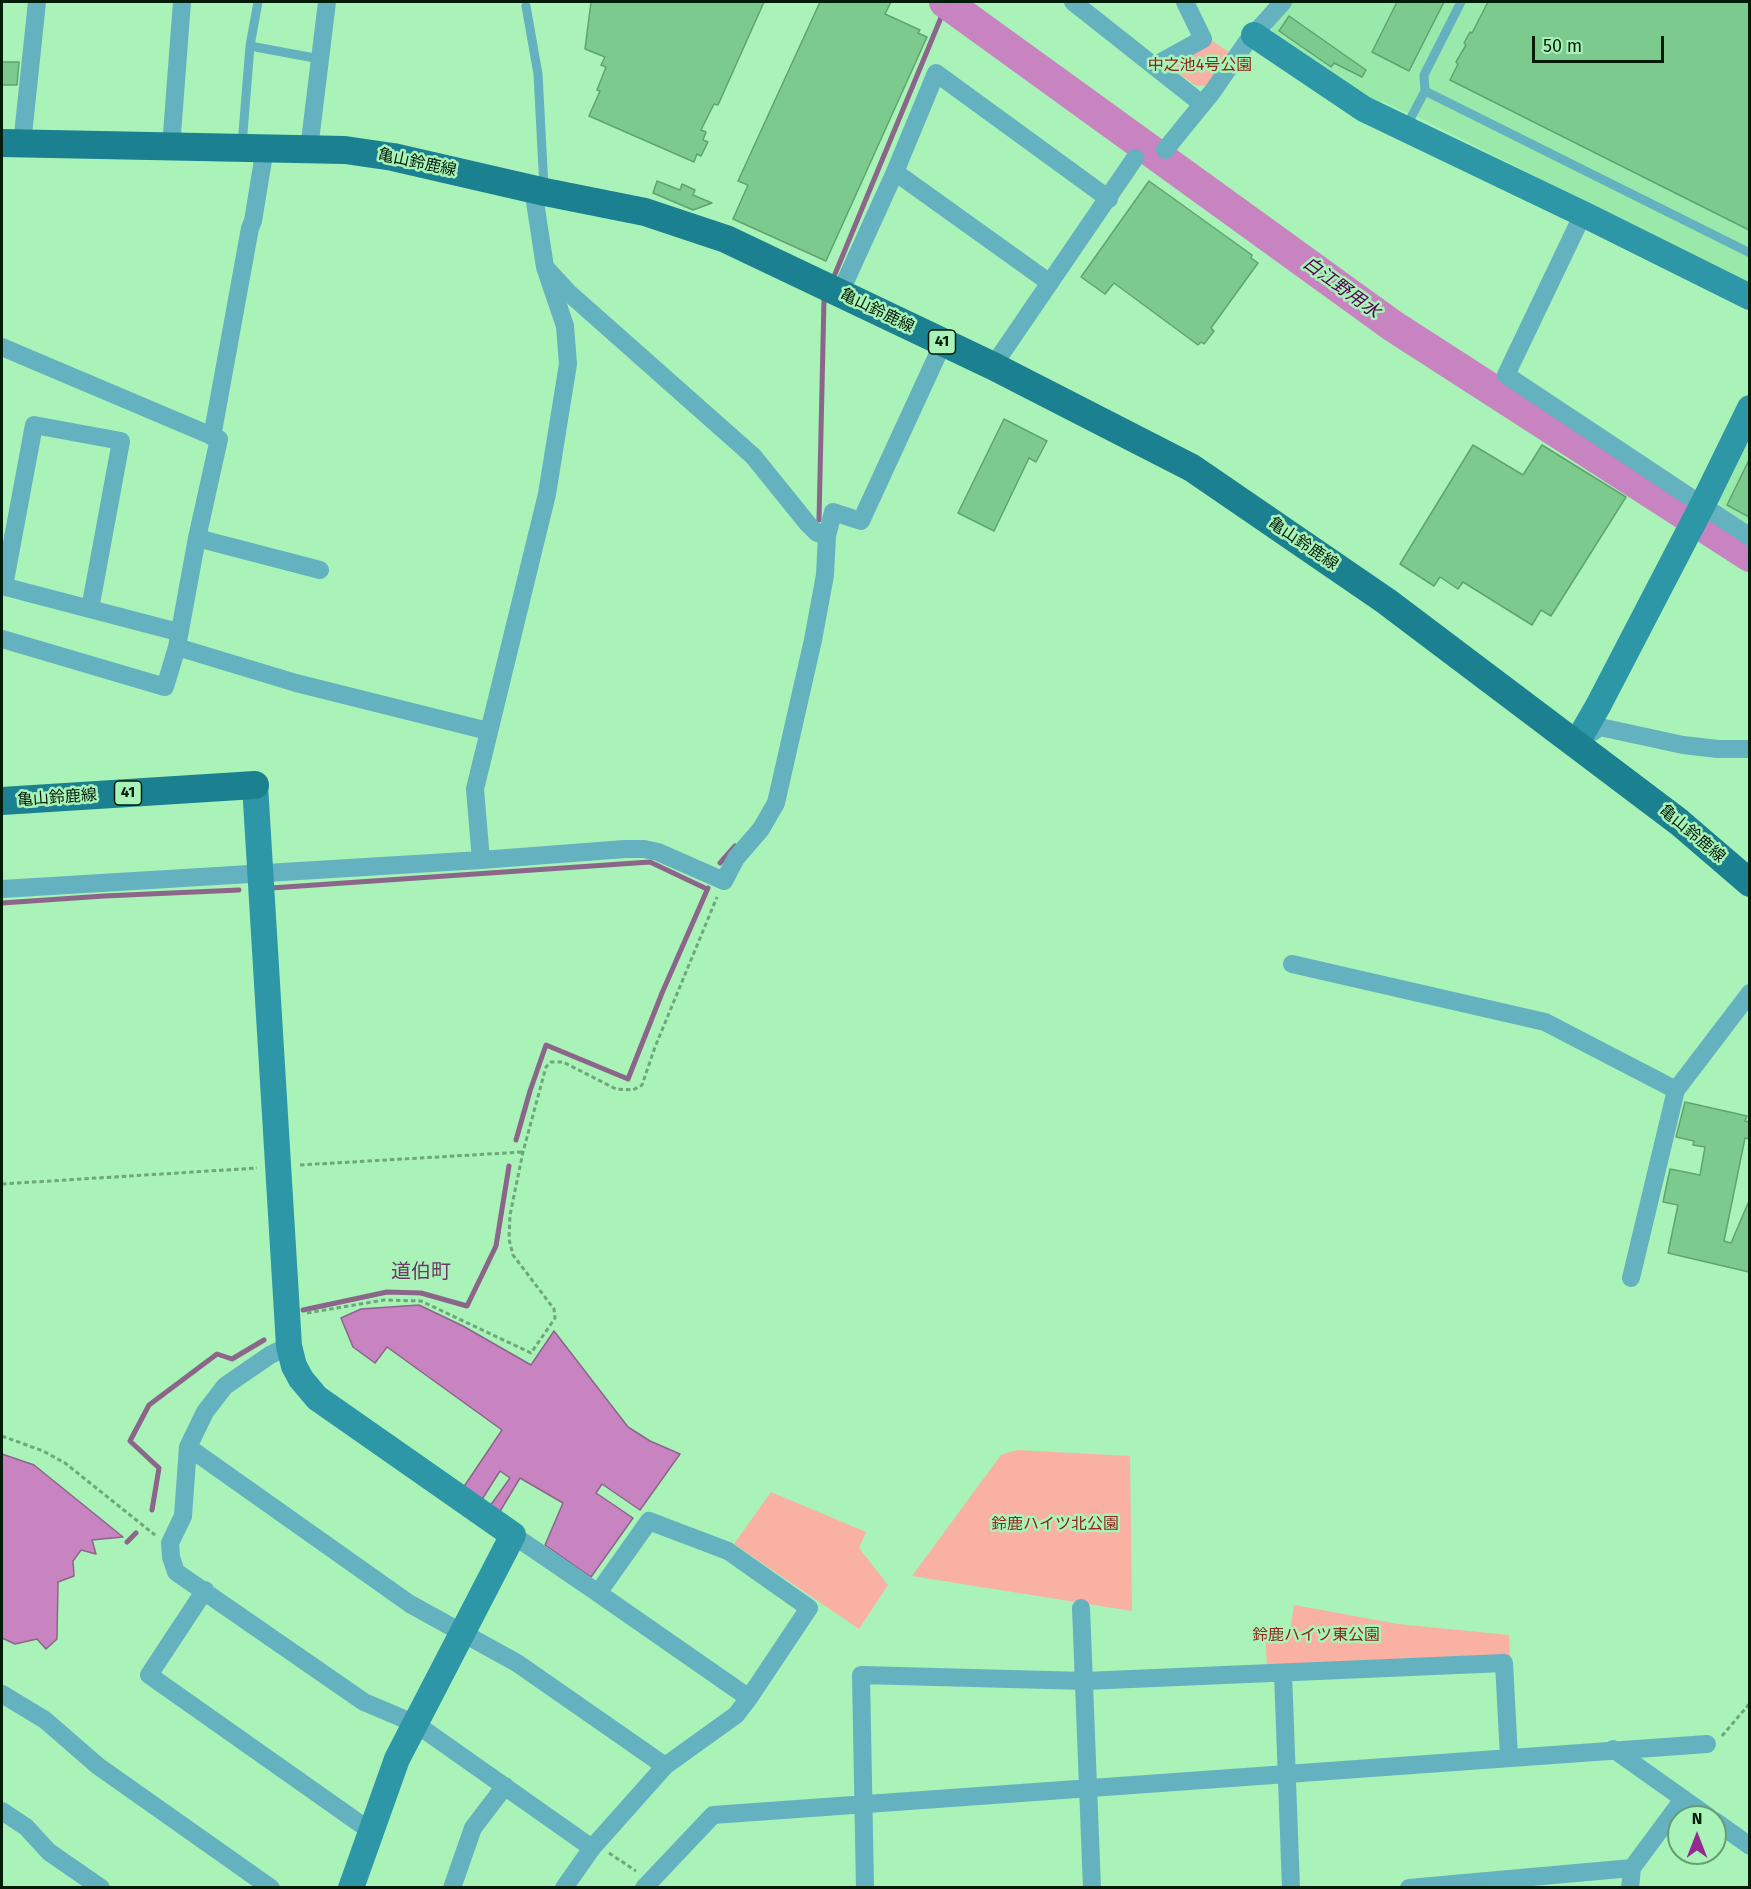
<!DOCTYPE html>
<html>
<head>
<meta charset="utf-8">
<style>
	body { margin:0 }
	#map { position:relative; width:1751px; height:1889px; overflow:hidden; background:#a9f2b8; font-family:"Fira Sans",sans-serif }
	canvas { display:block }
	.frame { position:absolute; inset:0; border:3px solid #011d09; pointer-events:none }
	.north { position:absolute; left:1667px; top:1805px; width:60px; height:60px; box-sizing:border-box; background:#a9f2b8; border:2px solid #669d72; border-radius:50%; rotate:0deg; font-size:16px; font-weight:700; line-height:24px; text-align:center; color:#011d09 }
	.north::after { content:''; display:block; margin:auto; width:21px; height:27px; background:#942b8f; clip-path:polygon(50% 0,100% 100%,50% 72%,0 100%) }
	.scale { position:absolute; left:1532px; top:36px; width:132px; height:27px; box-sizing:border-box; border:3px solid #011d09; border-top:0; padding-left:8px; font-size:18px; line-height:21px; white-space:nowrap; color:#011d09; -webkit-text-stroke:4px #a9f2b8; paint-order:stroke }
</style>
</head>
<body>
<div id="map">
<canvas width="1751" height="1889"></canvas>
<div class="frame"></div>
<div class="north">N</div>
<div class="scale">50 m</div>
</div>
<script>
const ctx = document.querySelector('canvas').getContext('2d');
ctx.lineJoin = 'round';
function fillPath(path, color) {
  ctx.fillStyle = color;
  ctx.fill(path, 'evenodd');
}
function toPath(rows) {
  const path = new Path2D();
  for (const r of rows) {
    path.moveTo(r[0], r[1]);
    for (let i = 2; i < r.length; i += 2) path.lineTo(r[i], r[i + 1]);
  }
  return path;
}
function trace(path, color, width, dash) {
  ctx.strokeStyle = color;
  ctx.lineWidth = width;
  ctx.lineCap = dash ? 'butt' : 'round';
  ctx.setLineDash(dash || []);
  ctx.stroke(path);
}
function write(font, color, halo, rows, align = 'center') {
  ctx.font = font + ' "Fira Sans","Noto Sans JP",sans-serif';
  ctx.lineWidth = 5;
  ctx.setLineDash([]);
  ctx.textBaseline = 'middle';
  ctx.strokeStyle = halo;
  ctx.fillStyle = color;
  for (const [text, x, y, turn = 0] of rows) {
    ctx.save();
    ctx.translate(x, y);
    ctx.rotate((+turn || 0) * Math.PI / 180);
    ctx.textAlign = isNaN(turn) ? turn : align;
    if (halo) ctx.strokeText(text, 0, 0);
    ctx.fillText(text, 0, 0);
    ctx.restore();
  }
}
const built = toPath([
	[1293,2,1749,2,1749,284,1424,120,1383,102,1373,104,1272,34,1272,26],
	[1749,440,1749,526,1723,508,1719,501]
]);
const green = toPath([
	[1211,40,1232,54,1211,85,1196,86,1174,70,1175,59],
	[1017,1450,1130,1456,1132,1611,912,1576,1001,1455],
	[771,1492,866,1532,859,1548,888,1585,859,1629,734,1544],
	[1294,1605,1398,1624,1509,1635,1510,1657,1267,1666,1265,1630,1290,1631]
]);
const water = toPath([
	[419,1305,463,1326,531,1365,554,1331,628,1427,650,1441,680,1454,640,1510,602,1484,596,1493,633,1518,591,1577,545,1545,563,1503,520,1478,499,1513,490,1506,510,1478,500,1471,481,1501,463,1488,502,1430,387,1347,375,1363,353,1347,341,1318,361,1309,419,1305],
	[2,1454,34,1465,123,1537,92,1540,96,1554,81,1550,73,1561,74,1576,58,1582,57,1639,46,1649,37,1639,15,1644,2,1638,2,1454]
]);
const stream = toPath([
	[835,274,947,3],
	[819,520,824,299],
	[720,863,735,846],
	[271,888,650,862,707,889],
	[2,903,104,896,239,890],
	[516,1140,530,1091,546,1045,628,1079,662,993,708,888],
	[303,1310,387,1292,421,1293,467,1306,496,1246,509,1166],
	[152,1510,159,1468,130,1441,149,1405,217,1354,232,1359,264,1340],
	[127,1542,136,1533]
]);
const river = toPath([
	[945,2,1393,326,1750,556]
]);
const building = toPath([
	[591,2,764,2,718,105,714,104,701,130,706,132,703,140,708,142,701,156,697,154,694,162,589,116,600,91,597,90,606,67,601,65,605,57,585,49,591,2],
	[820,2,891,2,885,14,920,30,918,33,927,37,826,261,733,219,748,185,738,181,820,2],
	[1397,2,1444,2,1409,71,1372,52,1397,2],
	[1488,2,1749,2,1749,230,1450,80,1458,64,1456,62,1466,45,1464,43,1470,32,1472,33,1488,2],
	[1289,16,1366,70,1362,77,1334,63,1331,67,1279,31,1289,16],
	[2,62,19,62,17,85,2,85,2,62],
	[657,181,680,190,682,184,695,190,693,195,712,203,693,210,653,193,657,181],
	[1149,181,1252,255,1251,258,1258,263,1211,328,1214,331,1204,344,1201,342,1198,345,1114,283,1105,294,1081,277,1149,181],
	[1004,419,1047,441,1036,462,1029,458,994,531,958,513,1004,419],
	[1473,445,1523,475,1542,445,1626,497,1551,616,1541,610,1532,625,1463,582,1458,589,1440,577,1434,586,1400,564,1473,445],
	[1749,460,1749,517,1727,505,1749,460],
	[1685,1102,1747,1116,1745,1121,1749,1122,1749,1139,1745,1138,1724,1241,1731,1243,1749,1201,1749,1272,1668,1253,1678,1205,1663,1202,1670,1169,1700,1175,1705,1147,1693,1145,1694,1141,1676,1137,1685,1102]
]);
const path = toPath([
	[300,1165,523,1152],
	[2,1184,257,1168],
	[307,1313,384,1300,421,1301,531,1353,551,1324,555,1318,554,1309,513,1255,509,1239,510,1215,523,1152,546,1067,551,1062,563,1062,616,1089,633,1090,642,1085,655,1047,717,897],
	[2,1436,43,1451,65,1463,155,1535],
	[1722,1736,1750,1703],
	[609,1853,636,1871]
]);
const lane = toPath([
	[526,6,538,74,544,188],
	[250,46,320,59],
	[1425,91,1750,253],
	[1406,127,1425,91,1424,75,1461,2],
	[242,145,250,46,258,2]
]);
const street = toPath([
	[1073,2,1202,104],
	[1154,66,1203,39,1185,2],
	[22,144,37,2],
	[171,147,182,2],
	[309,149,327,2],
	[1165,150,1213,91,1246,43,1283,2],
	[895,172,1050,283],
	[533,189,545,267,569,293,753,456,808,524,817,533,827,536],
	[1583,214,1506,375,1750,537],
	[840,293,895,172,936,73,1109,199],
	[2,347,219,439,197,538,177,647,165,687,2,639],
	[993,366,1135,158],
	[212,437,250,228,253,221,265,148],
	[197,538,320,570],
	[2,586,178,632],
	[4,586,34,425,121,441,90,609],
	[177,647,296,683,488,731],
	[1582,739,1600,727,1683,745,1718,749,1750,749],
	[481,860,475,789,547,494,568,364,565,326,545,267],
	[2,889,481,860,625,849,644,849,658,852,724,881,736,858,761,829,776,803,813,640,825,575,827,536,833,512,861,521,943,343],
	[1292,964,1545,1022,1676,1090],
	[1631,1278,1676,1090,1750,993],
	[289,1346,270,1355,225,1386,205,1412,188,1447,410,1604,517,1663,665,1766],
	[188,1447,183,1516,170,1543,171,1557,176,1572,364,1702,416,1724,592,1848],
	[513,1535,598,1593,649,1521,728,1551,809,1608,749,1698,736,1715,665,1766,592,1848,564,1888],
	[205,1590,149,1675,359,1823,372,1830],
	[598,1593,749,1698],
	[1081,1608,1092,1888],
	[1283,1673,1291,1888],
	[2,1694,45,1720,98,1766,271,1888],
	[1613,1749,1709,1817],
	[2,1811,26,1827,49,1852,101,1888],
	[1715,1821,1750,1846],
	[452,1888,473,1828,505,1786],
	[644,1888,713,1815,1707,1744],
	[865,1888,861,1675,1085,1681,1504,1663,1509,1757],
	[1409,1888,1632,1868],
	[1630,1888,1632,1868,1683,1799]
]);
const secondary = toPath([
	[1254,35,1364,109,1583,214,1750,297],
	[1576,744,1598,706,1703,504,1750,408],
	[255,785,289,1346,294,1366,301,1379,317,1398,513,1535,397,1759,351,1888]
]);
const primary = toPath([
	[2,143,345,150,393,157,545,192,645,212,726,239,993,366,1192,468,1386,601,1679,822,1750,883],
	[2,801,255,785]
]);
const shields = [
	[942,342,27],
	[128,793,27]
];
const shieldNames = [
	["41",942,342],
	["41",128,793]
];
const parkNames = [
	["中之池4号公園",1200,66],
	["鈴鹿ハイツ北公園",1055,1525],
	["鈴鹿ハイツ東公園",1316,1636]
];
const streetNames = [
	["亀山鈴鹿線",417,163,12],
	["亀山鈴鹿線",877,311,26],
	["亀山鈴鹿線",1303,544,34],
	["亀山鈴鹿線",57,798,-4],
	["亀山鈴鹿線",1692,834,40]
];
const waterNames = [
	["白江野用水",1341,288,36]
];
const quarterNames = [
	["道伯町",421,1272]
];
fillPath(built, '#99e9aa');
fillPath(green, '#f9b1a4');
fillPath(water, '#c884c1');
trace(water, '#8c658a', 1.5);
trace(stream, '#8c658a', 5);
trace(river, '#c884c1', 32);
fillPath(building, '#7cca8e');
trace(building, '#5ea46e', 1.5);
trace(path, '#6ea77a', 3, [4.5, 3]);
trace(lane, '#64b1bf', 9);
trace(street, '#64b1bf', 18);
trace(secondary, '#2d97a7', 26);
trace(primary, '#1b8190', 28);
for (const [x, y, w] of shields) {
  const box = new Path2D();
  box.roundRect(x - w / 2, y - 12, w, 24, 4.5);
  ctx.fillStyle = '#a9f2b8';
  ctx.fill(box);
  trace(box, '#011d09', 1.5);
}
write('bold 15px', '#011d09', null, shieldNames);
write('16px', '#902418', '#a9f2b8', parkNames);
write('16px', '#011d09', '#a9f2b8', streetNames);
write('italic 18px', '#550052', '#a9f2b8', waterNames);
write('20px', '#6d3969', '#a9f2b8', quarterNames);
</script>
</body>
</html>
